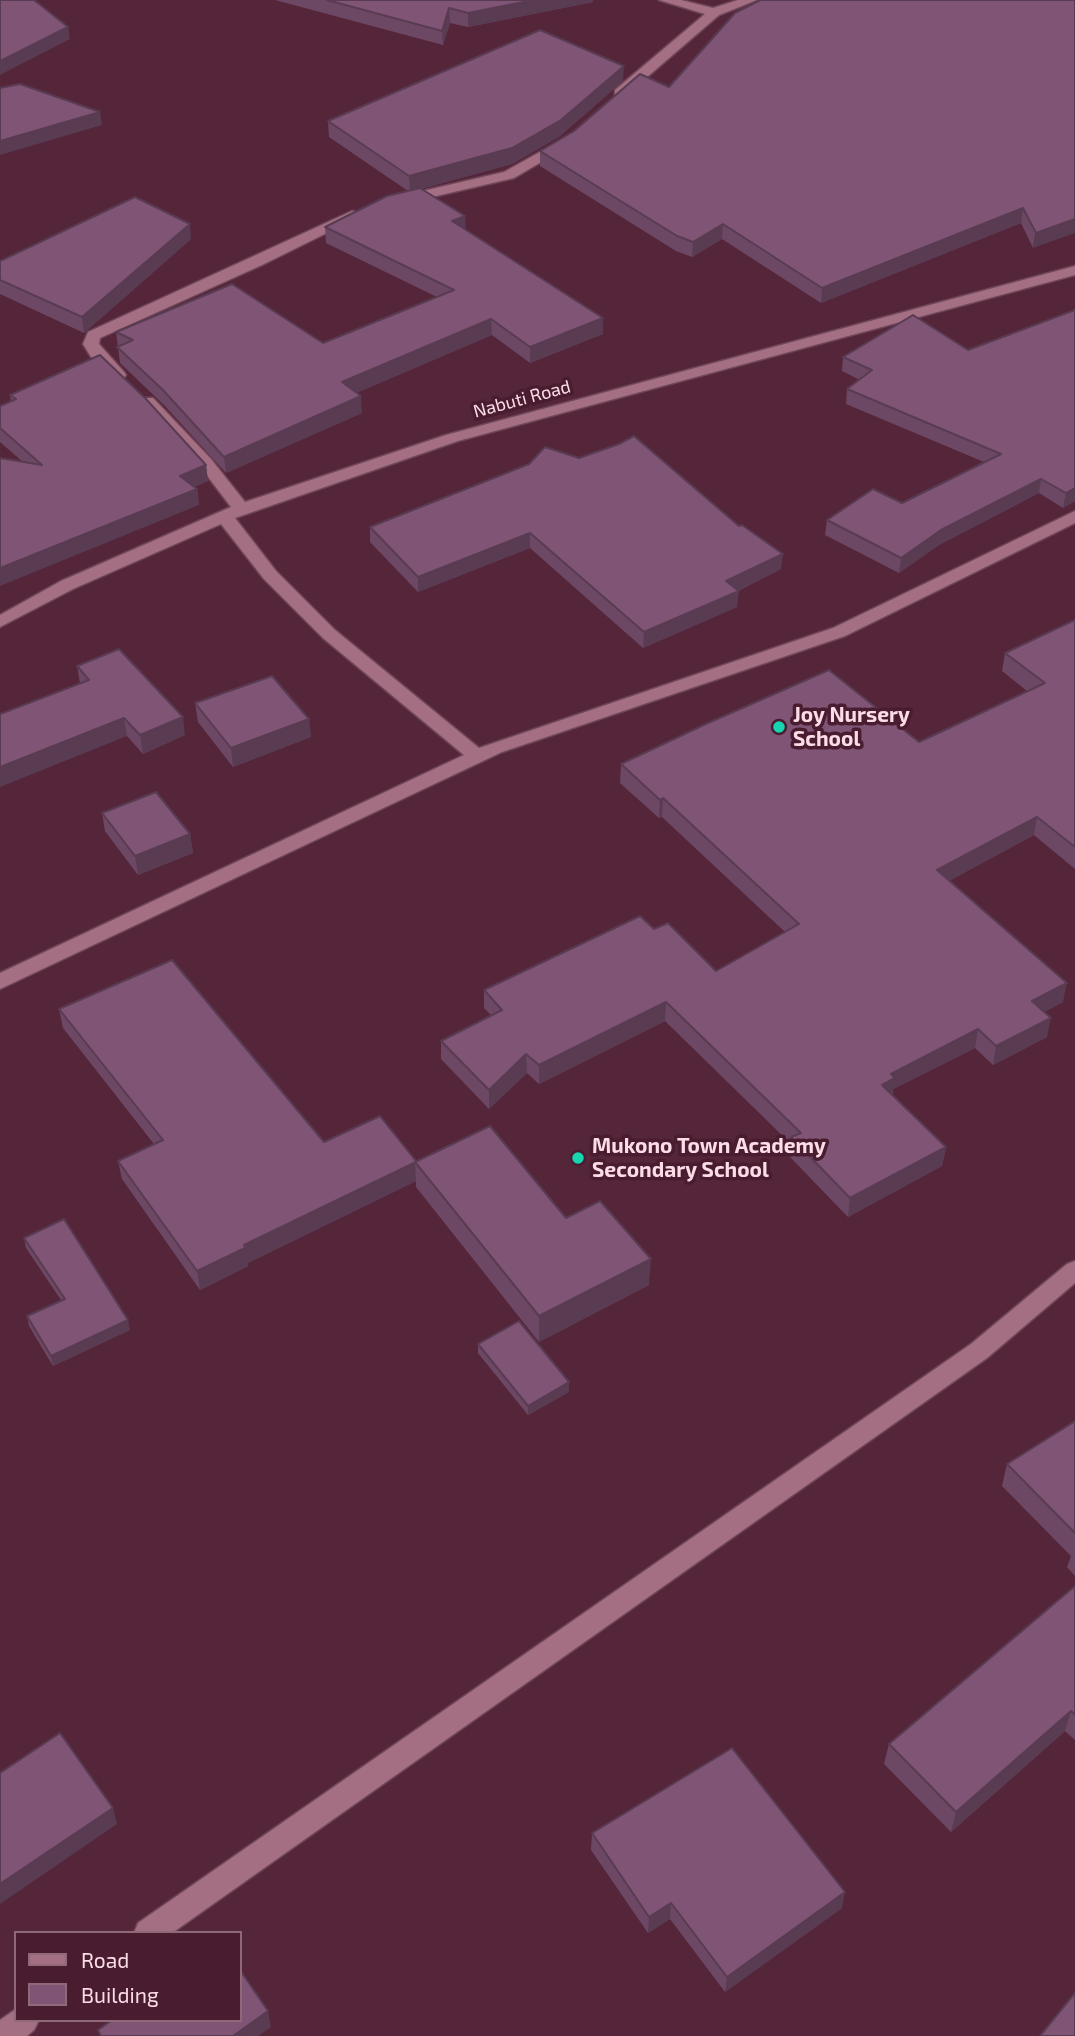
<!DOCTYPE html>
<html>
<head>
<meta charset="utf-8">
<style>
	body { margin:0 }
	#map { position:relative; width:1075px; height:2036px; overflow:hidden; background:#55263a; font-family:"Exo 2",sans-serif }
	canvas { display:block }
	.legend { position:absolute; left:14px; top:1931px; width:228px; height:91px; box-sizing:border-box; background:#491c30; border:2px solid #906979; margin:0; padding:9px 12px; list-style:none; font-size:21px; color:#fbdce7 }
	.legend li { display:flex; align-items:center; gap:14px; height:35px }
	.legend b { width:35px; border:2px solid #906979 }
</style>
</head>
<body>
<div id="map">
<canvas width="1075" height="2036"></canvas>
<ul class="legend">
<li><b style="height:9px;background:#a56f83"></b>Road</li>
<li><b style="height:19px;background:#7f5475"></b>Building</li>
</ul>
</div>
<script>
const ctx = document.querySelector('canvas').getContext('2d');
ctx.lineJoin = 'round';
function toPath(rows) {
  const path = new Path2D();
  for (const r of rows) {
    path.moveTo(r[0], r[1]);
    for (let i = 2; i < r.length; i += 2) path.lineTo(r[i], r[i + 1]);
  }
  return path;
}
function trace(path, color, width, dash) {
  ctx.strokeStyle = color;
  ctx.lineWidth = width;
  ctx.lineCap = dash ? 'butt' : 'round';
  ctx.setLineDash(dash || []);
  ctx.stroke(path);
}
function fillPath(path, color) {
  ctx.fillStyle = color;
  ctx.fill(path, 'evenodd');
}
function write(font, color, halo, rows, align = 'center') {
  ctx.font = font + ' "Exo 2",sans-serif';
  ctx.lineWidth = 7;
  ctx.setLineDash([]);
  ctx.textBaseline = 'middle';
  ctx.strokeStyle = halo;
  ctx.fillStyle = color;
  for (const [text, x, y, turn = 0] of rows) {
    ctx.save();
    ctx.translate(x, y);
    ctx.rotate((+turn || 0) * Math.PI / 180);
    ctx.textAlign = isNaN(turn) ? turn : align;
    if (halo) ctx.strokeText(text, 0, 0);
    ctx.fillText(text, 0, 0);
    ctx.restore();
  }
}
const minor = toPath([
	[659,0,681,0,713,8,738,0,757,0,719,15,625,96,615,96,615,90,705,14,659,0],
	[565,138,572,142,570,145,514,178,402,204,395,200,397,197,504,172,565,138],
	[352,211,357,212,359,215,357,218,262,265,100,338,99,344,124,372,126,375,124,378,112,378,91,357,83,344,88,332,352,211],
	[1075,266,1075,275,458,441,235,518,276,571,335,630,479,748,833,628,1075,511,1075,523,845,636,502,752,0,989,0,973,464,755,323,638,264,579,221,524,73,589,0,627,0,615,61,581,231,507,199,465,141,404,139,401,141,398,153,398,211,459,245,502,446,435,1075,266],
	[1075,1261,1075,1283,987,1358,172,1933,134,1933,138,1923,971,1344,1067,1264,1075,1261],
	[16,2009,16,2020,39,2020,34,2030,27,2036,0,2036,0,2020,16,2009]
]);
const wall = toPath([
	[275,0,593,0,593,2,468,27,450,23,443,45],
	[1075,0,1033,248,1021,223,821,303,722,239,692,257,676,251,540,166,540,151,669,87],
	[623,81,560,136,512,164,421,189,465,230,603,334,530,363,492,335,356,393,362,413,226,473,164,405,120,363,116,332,323,343,437,297,326,243,325,227,408,191,329,137,328,121],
	[191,239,84,333,0,294,0,261],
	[1075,310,1075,501,1063,508,1039,493,939,545,899,573,825,535,827,520,902,503,984,462,846,404,847,389,860,380,842,371,843,357,968,350],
	[10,395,206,465,208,481,194,487,197,489,199,505,23,462,0,442,0,406,11,401],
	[579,458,781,569,738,591,737,607,643,648,530,548,418,592,370,542,370,527],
	[1075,620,1075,869,1034,835,949,881,1063,1002,1044,1012,1047,1037,993,1065,975,1048,893,1089,893,1095,946,1147,942,1166,848,1217,789,1156,791,1144,665,1021,539,1084,527,1073,489,1109,441,1059,441,1041,491,1015,484,1008,484,990,654,929,716,971,785,932,662,817,659,818,620,783,621,764,919,742,1027,691,1002,671,1005,653],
	[77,666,185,735,143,754,80,683],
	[195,703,309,719,311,737,233,767,198,722],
	[102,813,190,834,193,853,138,875,105,831],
	[59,1009,324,1142,416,1161,566,1218,649,1285,539,1342,416,1187,416,1181,248,1263,248,1266,200,1290,122,1179,118,1161,154,1144,63,1028],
	[24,1238,130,1330,53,1366,29,1326,27,1316,61,1300,26,1248],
	[478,1344,569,1392,528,1415,478,1353],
	[1075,1421,1075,1576,1067,1567,1071,1556,1002,1486,1007,1464],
	[1075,1586,1075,1740,1065,1731,951,1832,884,1764,889,1744],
	[592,1833,842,1908,725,1992,670,1919,648,1933,591,1850]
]);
const shadedWall = toPath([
	[534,0,593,0,593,2,468,27,468,13],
	[449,8,450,23,443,45,442,31],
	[68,27,70,39,0,75,0,61],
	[624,66,623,81,560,136,512,164,410,192,409,176],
	[100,112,102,125,0,155,0,141],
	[1023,208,1021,223,821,303,822,288],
	[465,216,466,232,452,221],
	[1075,219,1075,233,1033,248,1036,233],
	[190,224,191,239,84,333,82,317],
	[723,224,722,239,692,257,693,242],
	[603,318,603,334,530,363,530,347],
	[491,319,492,335,344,398,342,382],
	[361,396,362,413,226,473,224,457],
	[206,465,208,481,182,492,180,476],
	[1041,479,1039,493,939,545,899,573,901,558,941,530],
	[1075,488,1075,501,1063,508,1066,493],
	[197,489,199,505,0,586,0,568],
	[530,533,530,548,418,592,418,577],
	[783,554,781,569,725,597,726,581],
	[739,591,737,607,643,648,644,632],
	[183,717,185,735,143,754,140,735],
	[124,718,127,736,0,787,0,767],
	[309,719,311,737,233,767,231,748],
	[663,798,662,817,659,818,660,800],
	[1037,817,1034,835,934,889,937,870],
	[190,834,193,853,138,875,135,856],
	[1067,983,1063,1002,1029,1020,1032,1001],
	[666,1002,665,1021,539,1084,539,1065],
	[1051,1018,1047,1037,993,1065,996,1046],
	[978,1029,975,1048,893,1089,892,1097,882,1085,891,1074],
	[526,1054,527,1073,489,1109,489,1090],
	[946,1147,942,1166,848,1217,850,1198],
	[415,1162,416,1181,248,1263,248,1266,200,1290,197,1271,244,1245],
	[651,1259,649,1285,539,1342,539,1316],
	[128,1320,130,1330,53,1366,51,1356],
	[569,1382,569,1392,528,1415,528,1406],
	[1071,1711,1065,1731,951,1832,956,1812],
	[113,1808,117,1824,0,1904,0,1884],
	[845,1892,842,1908,725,1992,727,1977],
	[671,1903,670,1919,648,1933,649,1917],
	[268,2011,271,2027,258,2036,233,2036]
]);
const building = toPath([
	[0,0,34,0,68,27,0,61,0,0],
	[327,0,534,0,468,13,449,8,442,31,327,0],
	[760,0,1075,0,1075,219,1036,233,1023,208,822,288,723,224,693,242,677,236,540,151,574,131,640,74,669,87,735,13,760,0],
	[540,30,624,66,561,120,512,148,409,176,328,121,540,30],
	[20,84,100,112,0,141,0,88,20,84],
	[420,188,465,216,452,221,603,318,530,347,491,319,342,382,361,396,224,457,162,389,117,347,133,340,116,332,232,284,323,343,454,290,325,227,387,196,420,188],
	[135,197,190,224,82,317,0,280,0,261,135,197],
	[1075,310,1075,488,1066,493,1041,479,941,530,901,558,827,520,873,489,902,503,1001,454,847,389,872,370,843,357,913,315,968,350,1075,310],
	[100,355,146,399,206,465,180,476,197,489,0,568,0,458,42,465,0,428,0,406,16,399,10,395,100,355],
	[634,436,739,526,742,525,783,554,726,581,739,591,644,632,530,533,418,577,370,527,529,464,545,447,579,458,619,444,634,436],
	[1075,620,1075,847,1037,817,937,870,1067,983,1032,1001,1051,1018,996,1046,978,1029,891,1074,895,1078,882,1085,946,1147,850,1198,791,1137,801,1133,666,1002,539,1065,526,1054,489,1090,441,1041,502,1010,484,990,640,916,654,929,668,923,716,971,799,924,663,798,660,800,621,764,708,723,829,670,919,742,1045,683,1005,653,1075,620],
	[119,649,183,717,140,735,124,718,0,767,0,714,89,680,77,666,119,649],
	[272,676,309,719,231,748,195,703,272,676],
	[156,792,190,834,135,856,102,813,156,792],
	[172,960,324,1142,380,1116,416,1161,416,1162,244,1245,245,1248,197,1271,118,1161,163,1140,59,1009,172,960],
	[490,1126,566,1218,600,1201,651,1259,539,1316,415,1162,490,1126],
	[64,1219,128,1320,51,1356,27,1316,65,1299,24,1238,64,1219],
	[519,1321,569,1382,528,1406,478,1344,519,1321],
	[1075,1421,1075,1533,1007,1464,1075,1421],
	[1075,1586,1075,1715,1071,1711,956,1812,889,1744,1075,1586],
	[60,1733,113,1808,0,1884,0,1773,60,1733],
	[732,1748,845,1892,727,1977,671,1903,649,1917,592,1833,732,1748],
	[240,1970,268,2011,233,2036,101,2036,98,2030,112,2020,240,2020,240,1970],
	[1075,1993,1075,2036,1040,2036,1075,1993]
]);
const markers = [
	[779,727,7,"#18d5b2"],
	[578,1158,7,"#18d5b2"]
];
const farStreetnames = [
	["Nabuti Road",522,399,-15]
];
const poiNames = [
	["Joy Nursery",793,715],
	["School",793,739],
	["Mukono Town Academy",592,1146],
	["Secondary School",592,1170]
];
trace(minor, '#6f4658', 3);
fillPath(minor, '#a56f83');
fillPath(wall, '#6d4865');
fillPath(shadedWall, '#593b52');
fillPath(building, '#7f5475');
trace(building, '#593b52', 2);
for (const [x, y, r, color] of markers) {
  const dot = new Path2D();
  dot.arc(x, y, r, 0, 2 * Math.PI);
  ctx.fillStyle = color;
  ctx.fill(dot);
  trace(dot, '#491c30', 2.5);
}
write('18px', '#fbdce7', '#491c30', farStreetnames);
write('bold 21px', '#fbdce7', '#491c30', poiNames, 'left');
</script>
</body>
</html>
